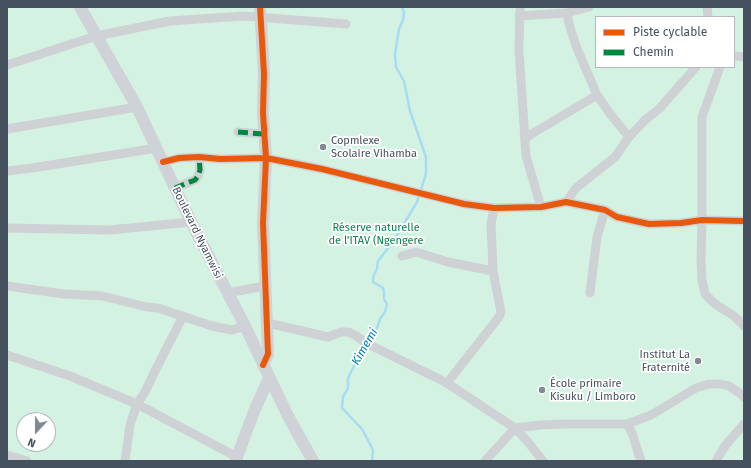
<!DOCTYPE html>
<html>
<head>
<meta charset="utf-8">
<style>
	body { margin:0 }
	#map { position:relative; width:751px; height:468px; overflow:hidden; background:#f2f1f1; font-family:"Fira Sans",sans-serif }
	canvas { display:block }
	.frame { position:absolute; inset:0; border:8px solid #46515f; pointer-events:none }
	.legend { position:absolute; left:595px; top:16px; width:140px; height:52px; box-sizing:border-box; background:#fff; border:1px solid #b5b9bf; margin:0; padding:5px 7px; list-style:none; font-size:12px; color:#46515f }
	.legend li { display:flex; align-items:center; gap:8px; height:20px }
	.legend b { width:20px; border:1px solid #b5b9bf }
	.north { position:absolute; left:16px; top:412px; width:40px; height:40px; box-sizing:border-box; background:#fff; border:1px solid #b5b9bf; border-radius:50%; rotate:202deg; font-size:11px; font-weight:700; line-height:16px; text-align:center; color:#46515f }
	.north::after { content:''; display:block; margin:auto; width:14px; height:18px; background:#828992; clip-path:polygon(50% 0,100% 100%,50% 72%,0 100%) }
</style>
</head>
<body>
<div id="map">
<canvas width="751" height="468"></canvas>
<div class="frame"></div>
<ul class="legend">
<li><b style="height:5px;background:#e8590c"></b>Piste cyclable</li>
<li><b style="height:5px;background:#00873e"></b>Chemin</li>
</ul>
<div class="north">N</div>
</div>
<script>
const ctx = document.querySelector('canvas').getContext('2d');
ctx.lineJoin = 'round';
function fillPath(path, color) {
  ctx.fillStyle = color;
  ctx.fill(path, 'evenodd');
}
function toPath(rows) {
  const path = new Path2D();
  for (const r of rows) {
    path.moveTo(r[0], r[1]);
    for (let i = 2; i < r.length; i += 2) path.lineTo(r[i], r[i + 1]);
  }
  return path;
}
function trace(path, color, width, dash) {
  ctx.strokeStyle = color;
  ctx.lineWidth = width;
  ctx.lineCap = dash ? 'butt' : 'round';
  ctx.setLineDash(dash || []);
  ctx.stroke(path);
}
function write(font, color, halo, rows, align = 'center') {
  ctx.font = font + ' "Fira Sans",sans-serif';
  ctx.lineWidth = 3.5;
  ctx.setLineDash([]);
  ctx.textBaseline = 'middle';
  ctx.strokeStyle = halo;
  ctx.fillStyle = color;
  for (const [text, x, y, turn = 0] of rows) {
    ctx.save();
    ctx.translate(x, y);
    ctx.rotate((+turn || 0) * Math.PI / 180);
    ctx.textAlign = isNaN(turn) ? turn : align;
    if (halo) ctx.strokeText(text, 0, 0);
    ctx.fillText(text, 0, 0);
    ctx.restore();
  }
}
const green = toPath([
	[7,7,744,7,744,461,7,461],
	[596,17,734,17,734,67,596,67],
	[24,420,48,420,48,444,24,444]
]);
const stream = toPath([
	[372,461,373,450,362,429,342,408,343,397,348,388,348,378,358,358,366,343,374,337,380,319,385,312,387,304,384,299,384,292,383,288,373,282,373,277,377,269,378,261,393,242,417,202,426,174,426,157,410,111,404,81,396,67,395,54,397,41,399,29,403,20,404,12,402,7]
]);
const street = toPath([
	[520,7,519,50,526,156,541,207],
	[707,7,708,17],
	[567,13,569,24,576,46,597,95,611,115,629,137],
	[519,16,567,13,589,7],
	[734,56,744,57],
	[7,65,96,36,170,21,243,16,346,24],
	[720,67,702,117,702,220,701,260,702,280,705,294,715,304,734,316,744,326],
	[7,129,137,107],
	[238,132,264,134],
	[525,138,597,95],
	[163,162,179,158,199,157,220,159,266,158,322,169,464,204,494,208,541,207,566,202,605,210,617,217,649,224,681,223,702,220,744,221],
	[7,171,32,168,157,148],
	[175,188,195,180,198,176,200,170,199,157],
	[566,202,576,188,615,157,629,137,645,120,659,109,696,67],
	[7,228,109,230,191,222],
	[402,256,416,252,448,262,493,271],
	[7,286,64,294,102,296,147,307,158,308,212,326,232,330,245,326],
	[227,293,265,286],
	[590,293,597,237,605,210],
	[268,323,328,337,341,332,348,332,355,335,366,343,447,383,492,413,515,428,527,441,543,461],
	[7,355,70,376,137,404,237,457],
	[447,383,499,317,501,312,493,271,491,224,494,208],
	[627,424,632,433,641,461],
	[7,455,27,461],
	[125,461,130,425,137,404,145,392,155,371,183,316],
	[485,461,515,428,541,425,563,424,627,424,651,415,696,388,709,384,721,384,729,386,741,394,744,397],
	[716,461,725,446,744,424]
]);
const secondary = toPath([
	[80,7,137,107,191,222,245,326,288,416,313,461],
	[260,7,264,74,263,113,266,158,263,223,268,354,263,365],
	[236,461,237,457,255,409,269,378]
]);
const quiet = toPath([
	[238,132,264,134],
	[175,188,195,180,198,176,200,170,199,157]
]);
const cycleway = toPath([
	[260,7,264,74,263,113,266,158,263,223,268,354,263,365],
	[163,162,179,158,199,157,220,159,266,158,322,169,464,204,494,208,541,207,566,202,605,210,617,217,649,224,681,223,702,220,744,221]
]);
const markers = [
	[323,147,4,"#828992"],
	[698,361,4,"#828992"],
	[542,390,4,"#828992"]
];
const poiNames = [
	["Copmlexe",331,141],
	["Scolaire Vihamba",331,154],
	["Institut La",690,355,"right"],
	["Fraternité",690,368,"right"],
	["École primaire",550,384],
	["Kisuku / Limboro",550,397]
];
const parkNames = [
	["Réserve naturelle",376,228],
	["de l'ITAV (Ngengere",376,241]
];
const streetNames = [
	["Boulevard Nyamwisi",197,233,64]
];
const waterNames = [
	["Kimemi",365,347,-60]
];
fillPath(green, '#d4f2e2');
trace(stream, '#a6ddf2', 2.5);
trace(street, '#cfd2d5', 9);
trace(secondary, '#cfd2d6', 12);
trace(quiet, '#00873e', 5, [10, 5]);
trace(cycleway, '#e8590c', 6);
for (const [x, y, r, color] of markers) {
  const dot = new Path2D();
  dot.arc(x, y, r, 0, 2 * Math.PI);
  ctx.fillStyle = color;
  ctx.fill(dot);
  trace(dot, '#fff', 1.5);
}
write('11px', '#46515f', '#fff', poiNames, 'left');
write('11px', '#108252', '#fff', parkNames);
write('11px', '#46515f', '#fff', streetNames);
write('italic 12px', '#027db0', '#fff', waterNames);
</script>
</body>
</html>
